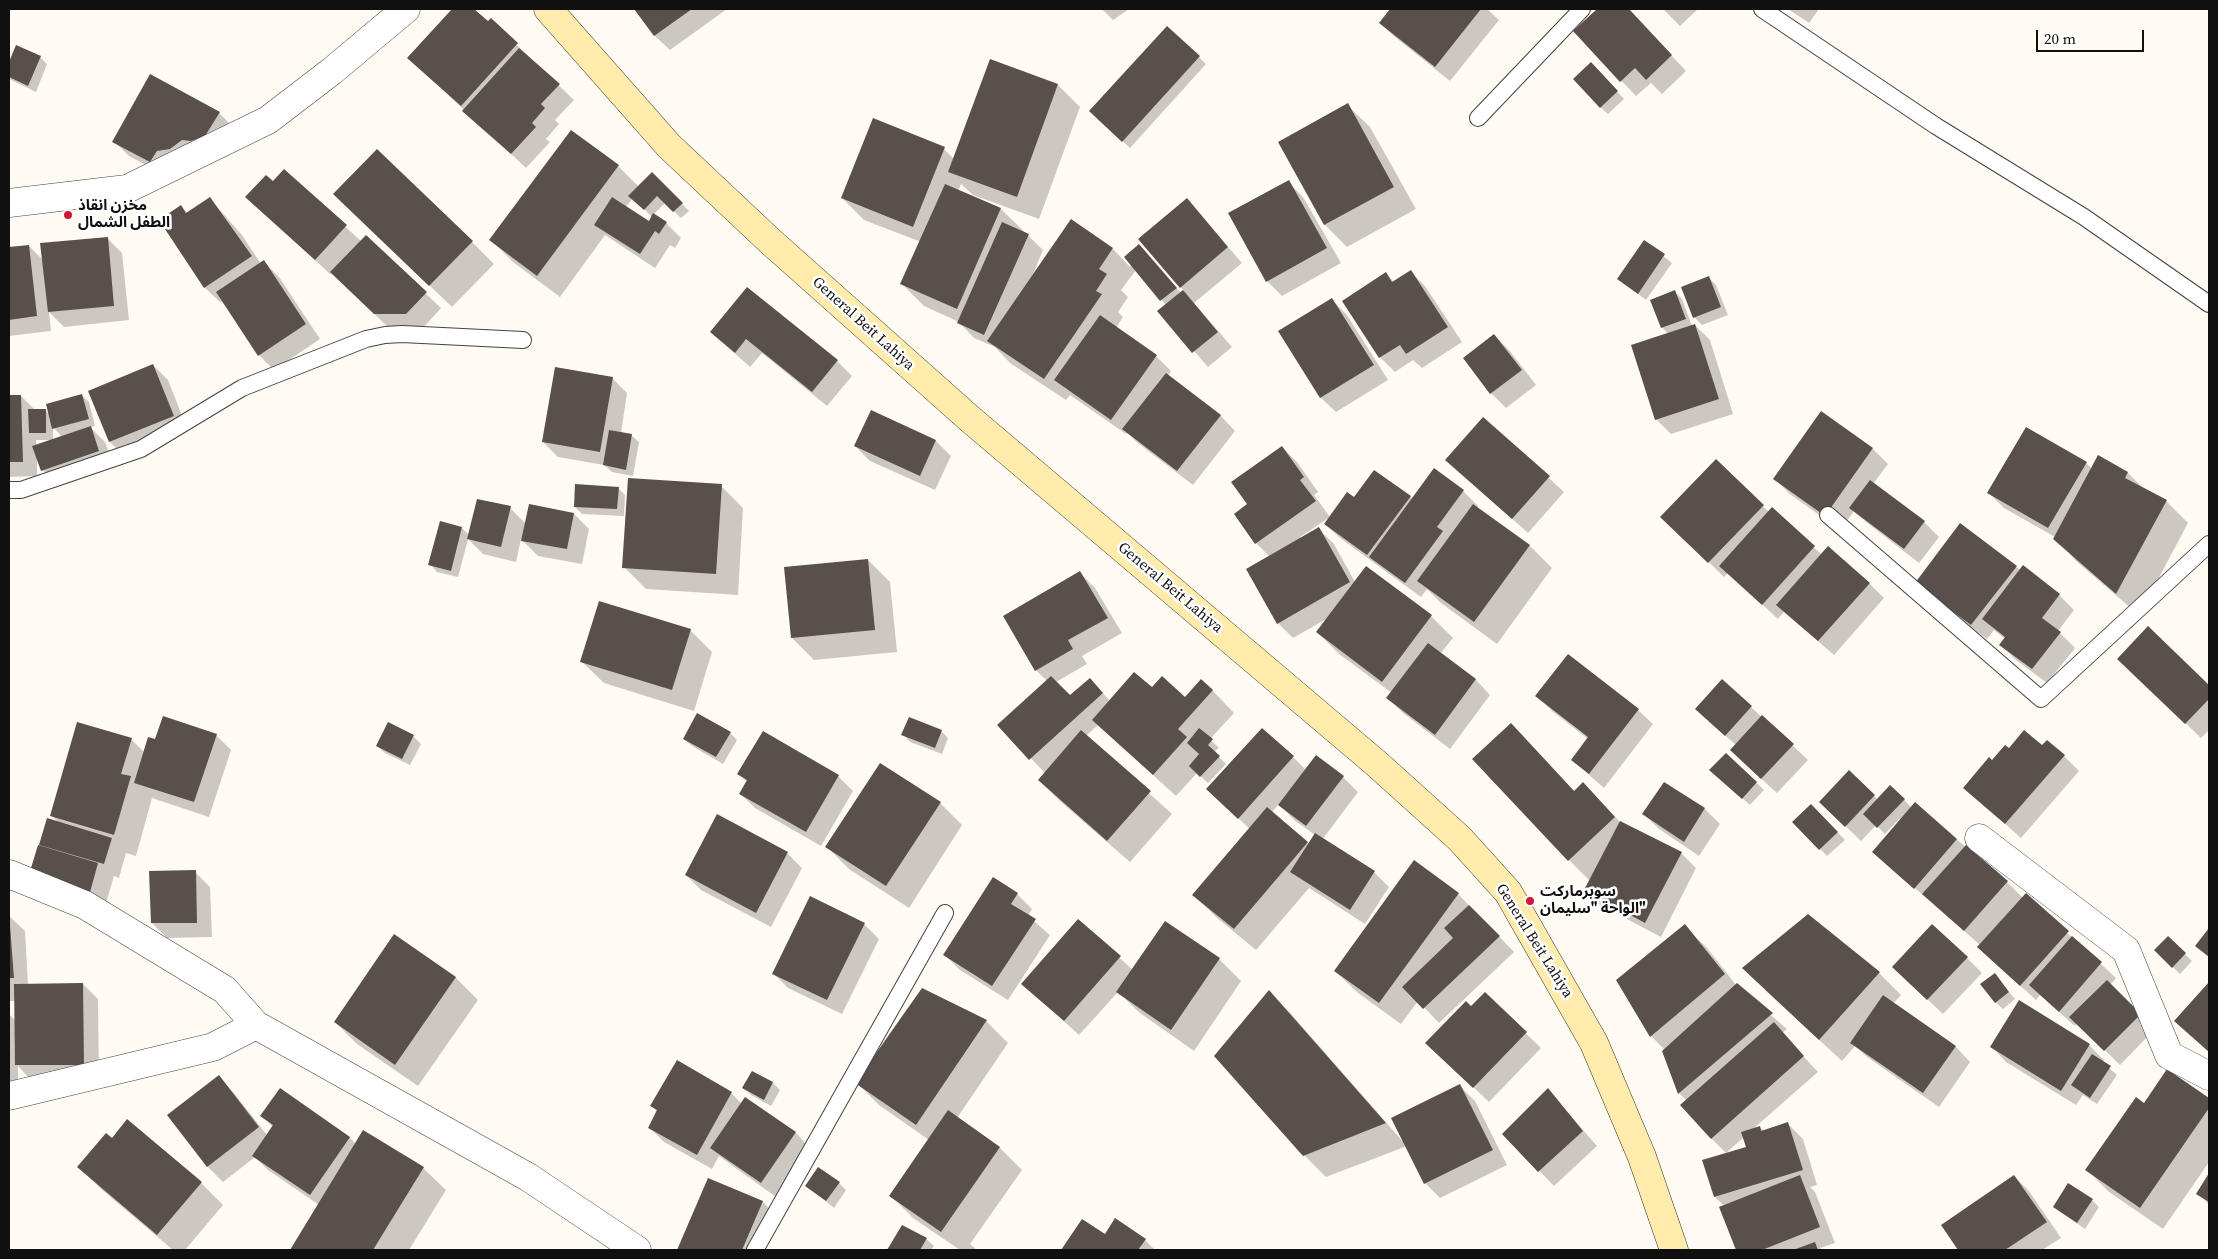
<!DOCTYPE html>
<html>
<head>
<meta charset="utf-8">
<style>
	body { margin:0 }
	#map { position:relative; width:2218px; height:1259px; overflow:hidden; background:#fffbf2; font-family:"Source Serif 4",serif }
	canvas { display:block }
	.frame { position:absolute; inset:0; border:10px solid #101010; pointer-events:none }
	.scale { position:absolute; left:2036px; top:30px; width:108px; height:22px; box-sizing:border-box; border:2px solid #101010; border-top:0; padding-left:6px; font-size:15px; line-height:18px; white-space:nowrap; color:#101010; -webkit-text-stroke:4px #fff; paint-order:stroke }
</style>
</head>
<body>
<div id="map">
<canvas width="2218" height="1259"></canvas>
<div class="frame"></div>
<div class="scale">20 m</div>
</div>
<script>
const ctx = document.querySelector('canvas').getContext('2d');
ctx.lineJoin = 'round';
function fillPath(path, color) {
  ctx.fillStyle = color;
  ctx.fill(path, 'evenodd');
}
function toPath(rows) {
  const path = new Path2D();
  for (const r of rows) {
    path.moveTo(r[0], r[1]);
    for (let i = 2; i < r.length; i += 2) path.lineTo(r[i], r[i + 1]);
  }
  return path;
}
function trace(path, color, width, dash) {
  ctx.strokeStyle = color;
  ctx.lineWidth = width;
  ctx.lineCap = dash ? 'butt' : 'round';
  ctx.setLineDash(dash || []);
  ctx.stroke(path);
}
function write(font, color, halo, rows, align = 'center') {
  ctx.font = font + ' "Source Serif 4","Noto Sans Arabic",serif';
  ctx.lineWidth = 5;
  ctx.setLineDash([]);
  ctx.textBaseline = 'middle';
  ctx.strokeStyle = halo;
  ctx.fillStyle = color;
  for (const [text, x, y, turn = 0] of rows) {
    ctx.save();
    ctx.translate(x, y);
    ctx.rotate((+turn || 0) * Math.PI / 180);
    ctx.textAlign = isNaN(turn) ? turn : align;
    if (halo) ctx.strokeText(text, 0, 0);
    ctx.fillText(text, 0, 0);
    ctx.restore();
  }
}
const shadow = toPath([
	[454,9,466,9,469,11,472,9,488,23,491,20,574,100,555,120,559,124,546,139,550,142,526,168,409,58],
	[635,9,727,9,670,50,655,36],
	[1102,9,1129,9,1113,20],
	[1391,9,1487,9,1499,20,1450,81,1395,37,1380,23],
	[1599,9,1628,9,1686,71,1662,94,1651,83,1636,96,1574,31],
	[1663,9,1698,9,1680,26],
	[1788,9,1819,9,1809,23],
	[17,47,40,57,47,64,36,92,9,79,9,65],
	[1199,57,1206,64,1130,148,1098,118],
	[990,60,1058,85,1080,107,1039,219,973,195,961,184,958,191,1001,209,1043,250,1033,274,1071,221,1113,249,1130,267,1139,245,1181,293,1184,291,1181,287,1187,200,1242,263,1194,303,1232,347,1208,367,1159,311,1166,305,1136,270,1121,290,1128,297,1118,312,1123,317,1116,328,1156,356,1171,371,1168,376,1221,416,1235,431,1193,485,1139,444,1127,433,1126,434,1070,395,1066,400,1010,363,995,347,974,338,959,322,924,306,902,284,921,242,864,220,842,198,944,149,954,159],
	[1598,71,1624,99,1608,114,1600,107],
	[1347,105,1370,127,1416,209,1347,247,1325,225,1280,143],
	[219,113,234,128,166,176,129,156,114,141],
	[618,166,639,187,652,174,689,211,681,218,665,203,653,215,666,223,681,238,675,248,670,245,655,268,605,235,560,297,513,262,491,240],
	[633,198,652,217,649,222,626,207],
	[284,171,361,241,366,237,441,308,422,329,390,329,332,273,330,274,247,197,273,182],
	[1288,182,1303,197,1341,263,1282,296,1267,281],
	[210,199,242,235,261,264,264,262,279,277,320,339,274,370,259,355,223,301,220,302,205,288,160,220,181,207,188,214],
	[357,216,472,242,494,264,452,307],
	[107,238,122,253,129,320,64,327,49,312,51,331,9,336,9,248,29,246,44,261],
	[1644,241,1672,263,1646,300,1618,279],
	[1411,272,1425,286,1462,342,1422,368,1413,360,1395,372,1380,357,1386,274,1394,282],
	[1709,278,1716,285,1728,315,1702,325,1694,317],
	[748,288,837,361,852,376,827,406,762,353,750,367,711,332],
	[1675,292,1682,299,1692,326,1695,325,1710,340,1733,414,1671,434,1656,419,1668,334,1662,327],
	[1332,300,1347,315,1388,380,1336,412,1321,398],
	[1494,335,1509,350,1536,385,1506,408,1491,393],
	[153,365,168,380,188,431,125,457,110,442,89,391],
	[612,378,627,393,621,433,631,435,639,442,633,476,612,472,604,465,558,457,543,442],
	[81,395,89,402,95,426,90,427,105,442,114,466,58,485,43,470,37,456,37,476,9,477,9,396,21,396,35,410,45,410,50,415],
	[53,427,62,437,53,440],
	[36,440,53,440,36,446],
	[871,412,936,441,951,456,935,490,870,461,855,446],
	[1821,413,1873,449,1888,464,1873,484,1924,522,1939,537,1919,563,1866,522,1854,511,1840,530,1790,494,1775,479],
	[1484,418,1564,492,1528,533,1462,474],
	[2027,429,2086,463,2092,469,2098,457,2128,473,2144,489,2166,501,2188,523,2139,615,2076,561,2055,537,2004,508,1989,493],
	[1282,447,1297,462,1318,492,1314,495,1330,517,1300,537,1301,539,1319,529,1334,544,1355,582,1431,616,1453,638,1440,654,1476,680,1490,695,1450,749,1403,713,1388,698,1392,693,1339,654,1317,632,1328,618,1293,638,1278,623,1270,557,1256,543,1249,504],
	[1716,461,1769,512,1772,509,1822,555,1869,583,1884,598,1834,655,1784,612,1778,619,1728,573,1724,577,1677,531],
	[721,486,743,508,738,595,646,589,624,567],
	[618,488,625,495,624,516,582,514,575,507],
	[1463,491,1478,506,1477,508,1530,546,1552,568,1497,644,1441,603,1427,589,1421,597,1340,538,1325,524,1354,499,1410,497,1413,499],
	[530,506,574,514,589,529,582,564,538,556,521,539,516,562,483,554,468,539,458,577,437,572,430,564,462,528,469,535,510,508,526,524],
	[868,560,890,582,897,652,814,660,792,638],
	[2016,567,2059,595,2074,610,2058,631,2075,648,2047,683,2016,660,2001,645,2005,639,1994,630,1987,639,1931,597],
	[1080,573,1095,588,1122,633,1082,656,1087,664,1056,682,1070,697,1089,679,1110,701,1152,689,1185,698,1212,690,1234,713,1210,739,1219,748,1214,752,1226,764,1208,783,1197,773,1176,796,1098,725,1086,736,1172,814,1130,862,1061,802,1039,780,1045,773,999,725,1047,681,1036,670],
	[2148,628,2209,687,2209,730,2201,738,2133,673],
	[690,630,712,652,694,711,604,683,581,661],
	[1537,696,1638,710,1653,724,1604,788,1572,760,1588,739,1552,711],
	[1751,707,1808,760,1777,793,1746,765,1736,745,1711,723],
	[941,731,948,738,942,754,910,742,903,734],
	[730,733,737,740,723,764,692,746,684,739],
	[216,735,231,750,209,817,152,798,136,856,126,853,119,878,114,876,104,910,29,878,47,820,59,823,51,815,131,739,145,753,156,741],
	[413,736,421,744,410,765,385,753,377,746],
	[1533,747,1575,792,1605,806,1620,822,1681,853,1696,868,1661,937,1600,905,1585,890,1590,881,1569,860],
	[2043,747,2064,756,2079,771,2021,838,1965,788,1992,761,2009,750],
	[1726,754,1764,790,1750,805,1718,777],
	[1293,757,1306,770,1343,777,1358,792,1322,840,1374,872,1389,887,1365,924,1309,888,1256,950,1216,917,1194,895,1250,829,1207,789],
	[1279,804,1294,820,1315,835,1309,844,1272,812],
	[1850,772,1878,800,1904,800,1912,808,1915,804,2007,882,2023,898,2026,895,2116,978,2110,985,2155,1029,2120,1065,2077,1023,2075,1026,2040,995,2036,1000,1994,962,1980,945,1874,852,1901,821,1899,819,1885,834,1876,825,1861,841,1836,817],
	[739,774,838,776,853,791,821,846,755,808,740,793,747,782],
	[1665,783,1705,809,1720,824,1699,856,1659,829,1644,814],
	[940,803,962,825,909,908,849,869,827,847],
	[1811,805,1845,840,1827,856,1794,822],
	[718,816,787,853,802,868,771,927,701,890,686,875],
	[195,872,210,887,212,937,167,938,152,923],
	[1017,894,1032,909,1028,916,1050,935,1008,1000,960,970,945,955],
	[1458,894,1514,952,1439,1023,1418,1001,1401,1024,1358,993,1335,971],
	[9,916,25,931,28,985,83,984,98,999,99,1079,31,1080,18,1066,18,1084,9,1084,9,1014,16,1021,15,1001,9,1001],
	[1078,921,1133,970,1219,959,1241,981,1194,1051,1140,1013,1118,992,1079,1035,1023,984],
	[864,924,879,939,842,1014,788,988,773,973],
	[1684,926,1707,948,1736,985,1787,1029,1782,1033,1818,1072,1753,1129,1760,1127,1764,1131,1788,1124,1803,1139,1817,1185,1810,1187,1815,1192,1835,1243,1820,1248,1822,1250,1737,1250,1720,1207,1724,1206,1715,1197,1747,1148,1744,1137,1726,1153,1711,1138,1687,1101,1680,1094,1664,1051,1665,1050,1651,1036,1617,980],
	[395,936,456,978,478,1000,418,1086,357,1044,335,1022],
	[2156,950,2185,954,2192,961,2180,974],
	[1967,958,1982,973,1943,1014,1908,981],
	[1879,973,1901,995,1893,1004,1956,1047,1970,1062,1939,1107,1867,1057,1855,1046,1842,1061,1765,990],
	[1994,975,2015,999,2003,1009,1995,1002],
	[2209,984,2209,1052,2176,1021],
	[1269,992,1291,1014,1405,1144,1460,1086,1475,1101,1507,1165,1440,1198,1425,1183,1407,1146,1326,1177,1304,1155],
	[1485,994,1541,1048,1489,1102,1442,1057,1471,1008],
	[2020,1002,2089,1045,2104,1060,2103,1063,2117,1075,2097,1104,2083,1095,2076,1105,2006,1062,1992,1047],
	[986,1021,1008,1043,957,1118,1000,1148,1022,1170,970,1244,977,1250,960,1250,913,1218,891,1196,929,1140,879,1105,857,1083],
	[2167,1071,2209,1100,2209,1162,2163,1229,2109,1192,2087,1170,2144,1105],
	[753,1072,773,1083,780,1090,771,1106,751,1095,744,1088],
	[218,1077,233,1092,267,1135,273,1127,262,1116,350,1138,356,1144,423,1168,446,1190,409,1250,291,1250,319,1205,268,1170,255,1157,223,1182,208,1167,168,1115],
	[1548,1090,1597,1146,1554,1186,1504,1134],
	[731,1093,742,1104,745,1099,796,1133,810,1148,776,1197,719,1156,712,1169,664,1142,649,1127,658,1112,652,1106],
	[128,1120,201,1183,223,1205,185,1250,173,1250,101,1189,79,1167,112,1140],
	[2014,1176,2029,1191,2061,1238,2042,1250,1960,1250,1942,1225],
	[2209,1176,2209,1205,2198,1193],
	[708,1179,763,1202,777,1217,763,1250,678,1250],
	[839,1183,846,1190,834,1208,807,1186],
	[2092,1200,2099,1207,2085,1229,2054,1207],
	[1083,1221,1105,1236,1145,1240,1155,1250,1063,1250],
	[902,1226,926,1239,934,1246,931,1250,889,1250]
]);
const building = toPath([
	[452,9,474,9,488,21,491,18,518,43,461,106,407,58],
	[634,9,692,9,654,36],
	[1390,9,1481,9,1435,67,1379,23],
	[1597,9,1629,9,1672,55,1646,80,1635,68,1620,82,1573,31],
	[1167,26,1200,56,1122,142,1089,111],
	[16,45,41,56,28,86,9,77,9,62],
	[519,48,560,84,541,104,545,108,532,123,536,127,511,154,462,111],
	[990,59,1058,84,1017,197,948,172],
	[1591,62,1618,91,1600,108,1573,79],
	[150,74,220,112,205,136,191,141,182,140,170,149,157,151,150,162,112,142],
	[1348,103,1394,187,1324,225,1278,142],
	[873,118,945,147,913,227,841,198],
	[571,130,619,165,537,276,489,240],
	[377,149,473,241,429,286,333,194],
	[284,169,347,225,315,260,245,197,266,175,273,181],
	[652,172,683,203,673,212,657,196,644,210,628,196],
	[1289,180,1327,248,1266,282,1228,213],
	[945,184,1001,208,957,309,900,284],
	[210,197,252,256,204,288,159,220,181,205,186,213],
	[612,197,649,221,653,213,667,222,659,234,655,231,640,254,594,225],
	[1187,198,1228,247,1180,288,1138,239],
	[1071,219,1113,248,1099,269,1107,274,1096,291,1102,294,1044,379,987,341],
	[1002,222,1029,234,984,335,957,323],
	[366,235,427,292,406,314,374,314,330,272],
	[108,237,114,306,48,312,40,243],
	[1644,240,1665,254,1638,294,1617,279],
	[1139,244,1177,288,1160,301,1124,257],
	[29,245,37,316,9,320,9,247],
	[264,260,306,324,258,356,216,292],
	[1411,270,1448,327,1406,354,1400,345,1379,358,1342,301,1386,272,1392,282],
	[1709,276,1721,307,1693,318,1681,287],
	[747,287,838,360,812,392,746,339,735,353,710,332],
	[1183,290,1218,332,1192,353,1157,311],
	[1675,290,1686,319,1661,328,1650,300],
	[1332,298,1374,365,1320,398,1278,331],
	[1100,315,1157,355,1111,420,1054,380],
	[1695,324,1719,399,1655,420,1631,345],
	[1494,334,1522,370,1490,394,1463,358],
	[153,364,174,416,109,442,88,391],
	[555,367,613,377,600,452,542,442],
	[1166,373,1221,415,1177,471,1122,429],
	[82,394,89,419,52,429,46,404],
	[9,395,21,395,23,462,9,462],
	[28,409,46,409,46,433,29,433],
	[871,410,936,440,920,476,854,446],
	[1821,411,1873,448,1825,516,1773,479],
	[1483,417,1550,476,1512,519,1445,460],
	[91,426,99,451,41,471,32,446],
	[2026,427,2087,462,2048,528,1987,493],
	[609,430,632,434,626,470,603,465],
	[1282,446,1304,477,1300,480,1316,501,1255,544,1234,514,1247,504,1231,482],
	[2098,455,2128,472,2125,478,2167,500,2116,594,2053,539],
	[1716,459,1764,505,1708,563,1660,517],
	[1434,468,1464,490,1437,527,1443,531,1405,583,1369,557],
	[1374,470,1411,496,1367,555,1324,524,1347,492,1354,497],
	[628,478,722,484,716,574,622,568],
	[1870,480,1925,521,1904,549,1849,508],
	[575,484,619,487,617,509,574,507],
	[477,499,511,506,501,547,467,539],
	[529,504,574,513,567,549,521,541],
	[1473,504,1530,545,1474,622,1417,581],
	[1772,507,1815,546,1762,605,1719,566],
	[440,521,462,527,451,571,428,565],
	[1960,523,2017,566,1971,625,1915,583],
	[1319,527,1350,582,1277,624,1246,569],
	[1828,546,1870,583,1818,641,1776,605],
	[868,559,875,630,791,638,784,567],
	[2023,565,2060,594,2042,618,2061,632,2032,669,1999,645,2005,637,1982,619],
	[1366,566,1432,615,1382,682,1316,632],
	[1080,571,1108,618,1068,640,1073,649,1035,671,1003,616],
	[599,601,691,629,672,690,580,662],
	[2148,626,2209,685,2209,699,2185,724,2117,659],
	[1428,643,1476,679,1435,735,1386,698],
	[1568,654,1639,709,1589,774,1571,760,1588,737,1535,696],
	[1134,672,1152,687,1162,676,1185,697,1201,679,1213,690,1178,729,1187,737,1153,775,1092,720],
	[1051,676,1070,695,1090,678,1103,693,1029,760,997,725],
	[1722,679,1752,706,1725,736,1695,709],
	[697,713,731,732,716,757,683,739],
	[1762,715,1794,744,1761,779,1730,750],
	[163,716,217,734,194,802,134,783,148,737,155,739],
	[909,717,942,730,935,748,901,735],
	[77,722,132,738,121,774,131,776,114,835,50,816],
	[388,722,414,735,402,759,376,746],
	[1511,723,1574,791,1583,782,1615,817,1568,861,1472,759],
	[1199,728,1213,739,1208,745,1220,756,1200,777,1189,766,1199,754,1187,743],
	[1262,728,1294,756,1238,819,1206,789],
	[1081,730,1151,791,1107,841,1038,780],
	[2024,730,2042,745,2047,740,2065,755,2005,824,1963,788,1989,757,1992,760,2005,745,2009,748],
	[763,731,839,775,806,832,739,794,747,780,737,774],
	[1726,753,1757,782,1742,799,1709,770],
	[1316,755,1344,776,1306,826,1278,805],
	[880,763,941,802,886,886,825,847],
	[1849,770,1875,795,1845,827,1819,802],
	[1664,782,1705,808,1684,842,1642,814],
	[1890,785,1905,799,1877,828,1863,814],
	[1915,802,1957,839,1914,889,1872,852],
	[1811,804,1838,832,1819,850,1792,822],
	[1267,807,1308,842,1234,929,1192,895],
	[717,814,788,852,756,913,685,875],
	[47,818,112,838,104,864,39,845],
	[1620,821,1682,852,1645,923,1584,890],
	[1315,833,1375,871,1350,910,1290,872],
	[38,845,98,863,89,896,28,878],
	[1966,845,2008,881,1964,931,1922,894],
	[1414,860,1459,893,1379,1003,1334,971],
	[196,870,197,923,151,923,149,871],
	[993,877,1018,893,1011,904,1036,919,992,986,943,955],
	[2026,893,2069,931,2020,986,1977,947],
	[810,896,865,923,827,1000,772,974],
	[1469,905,1500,936,1423,1009,1402,987,1453,938,1444,928],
	[9,912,14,978,9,978],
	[1808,914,1880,972,1819,1040,1742,968],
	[1078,919,1121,956,1064,1021,1021,984],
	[1165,921,1220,958,1171,1030,1116,992],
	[1685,924,1725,974,1650,1037,1616,980],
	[1932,924,1968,957,1927,1000,1892,967],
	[2209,928,2209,957,2195,946],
	[394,934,456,977,395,1065,334,1022],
	[2072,936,2102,962,2059,1012,2029,985],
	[2168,936,2186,953,2172,968,2154,950],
	[1995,973,2009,992,1995,1003,1980,984],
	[2107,980,2141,1014,2104,1051,2069,1017],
	[2209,982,2209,1052,2174,1021],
	[83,983,84,1065,15,1065,14,984],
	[1737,983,1773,1013,1678,1094,1662,1051],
	[922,988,987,1020,916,1125,855,1083],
	[1269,990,1386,1123,1303,1156,1214,1056],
	[1485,992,1527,1032,1473,1088,1425,1043,1466,1001,1471,1006],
	[1883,995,1956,1046,1923,1093,1850,1043],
	[2019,1000,2090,1044,2061,1091,1990,1047],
	[1774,1022,1804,1056,1711,1139,1680,1105],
	[2092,1054,2111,1066,2090,1098,2071,1085],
	[677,1060,732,1092,697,1155,648,1128,657,1110,650,1106],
	[2167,1069,2209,1098,2209,1108,2140,1208,2085,1170,2136,1097,2144,1103],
	[752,1071,773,1082,764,1100,742,1088],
	[219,1075,259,1127,207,1167,167,1115],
	[1460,1084,1493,1150,1424,1184,1391,1118],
	[280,1088,350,1137,310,1195,252,1156,273,1125,260,1116],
	[1548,1088,1583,1131,1538,1172,1502,1134],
	[745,1097,796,1132,761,1183,710,1148],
	[948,1110,1000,1147,941,1232,889,1196],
	[127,1119,202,1182,157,1235,77,1167,106,1133,112,1138],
	[1788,1122,1803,1170,1714,1197,1702,1160,1746,1147,1741,1132,1760,1126,1761,1131],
	[363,1130,424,1167,373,1250,290,1250],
	[818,1167,840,1182,826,1201,805,1186],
	[2209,1173,2209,1202,2196,1194],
	[1800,1175,1820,1227,1762,1250,1736,1250,1719,1207],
	[2014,1175,2047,1222,2005,1250,1958,1250,1941,1225],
	[708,1178,763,1201,742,1250,677,1250],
	[2068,1183,2093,1199,2077,1223,2053,1207],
	[1115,1218,1146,1239,1138,1250,1061,1250,1082,1219,1105,1234],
	[902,1225,927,1238,920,1250,887,1250],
	[1815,1242,1818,1250,1793,1250]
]);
const lane = toPath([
	[1762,9,1936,126,2084,217,2209,304],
	[1478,118,1582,9],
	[9,490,21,490,141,449,242,388,366,339,385,335,402,334,523,340],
	[1828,515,2041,699,2209,544],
	[755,1250,945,913]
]);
const street = toPath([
	[9,203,127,189,268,120,332,71,406,9],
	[1979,838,2126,950,2169,1055,2209,1076],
	[9,874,85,905,225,990,256,1025,528,1177,637,1250],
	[9,1096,213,1047,256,1025]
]);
const secondary = toPath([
	[548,9,669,146,770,241,970,419,1377,764,1460,839,1508,892,1594,1043,1642,1157,1674,1250]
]);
const markers = [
	[68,215,5,"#ce1937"],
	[1530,901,5,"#ce1937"]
];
const poiNames = [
	["مخزن انقاذ",78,206],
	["الطفل الشمال",78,223],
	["سوبرماركت",1540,892],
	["الواحة \"سليمان\"",1540,909]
];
const streetNames = [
	["General Beit Lahiya",863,324,42],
	["General Beit Lahiya",1170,588,40],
	["General Beit Lahiya",1534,941,58]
];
fillPath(shadow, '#0003');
fillPath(building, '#594f4b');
trace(lane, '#434343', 18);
trace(street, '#434343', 29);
trace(secondary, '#323232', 29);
trace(lane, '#fff', 16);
trace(street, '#fff', 28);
trace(secondary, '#ffecad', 28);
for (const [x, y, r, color] of markers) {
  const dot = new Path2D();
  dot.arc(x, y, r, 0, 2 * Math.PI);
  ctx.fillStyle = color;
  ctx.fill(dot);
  trace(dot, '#fff', 2);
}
write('bold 15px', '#101010', '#fff', poiNames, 'left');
write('15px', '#101010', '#fff', streetNames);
</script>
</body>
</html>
